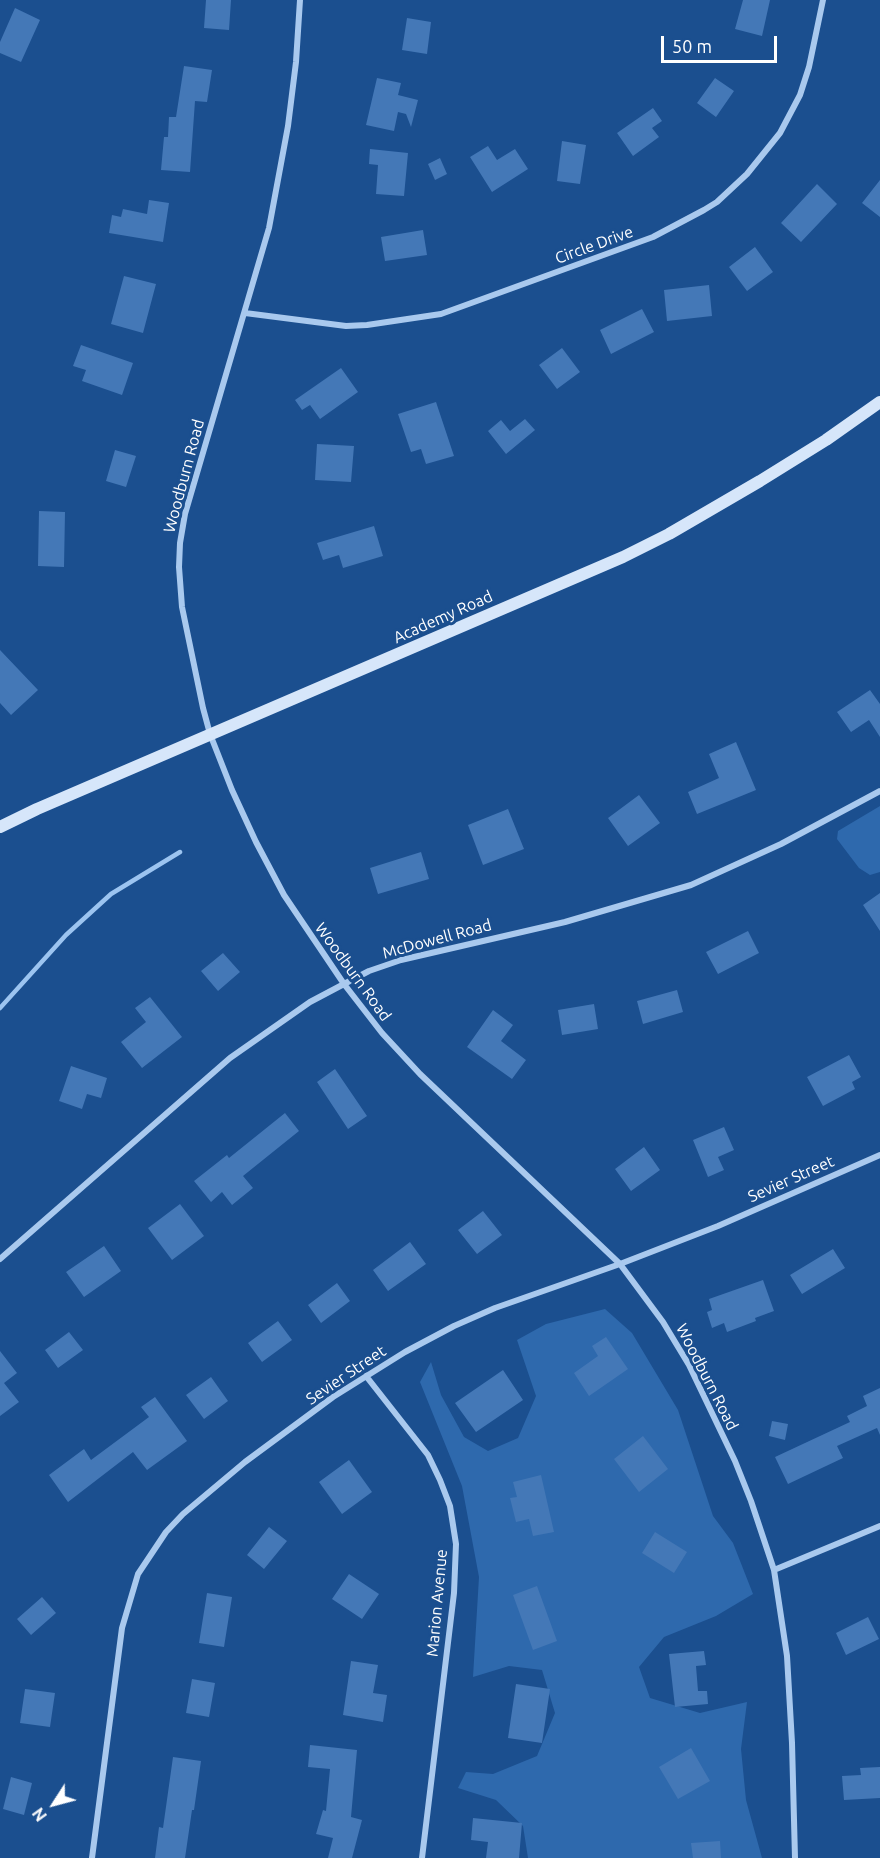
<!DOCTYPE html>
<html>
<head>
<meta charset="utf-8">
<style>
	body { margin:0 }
	#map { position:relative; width:880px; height:1858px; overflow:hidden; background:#1b4f8f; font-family:Ubuntu,sans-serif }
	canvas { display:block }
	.north { position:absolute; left:24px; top:1774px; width:60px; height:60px; -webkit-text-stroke:4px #1b4f8f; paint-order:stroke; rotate:234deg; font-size:16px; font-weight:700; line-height:24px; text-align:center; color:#fff }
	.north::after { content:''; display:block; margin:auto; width:21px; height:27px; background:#fff; clip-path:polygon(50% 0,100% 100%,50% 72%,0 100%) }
	.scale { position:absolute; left:661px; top:36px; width:116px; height:27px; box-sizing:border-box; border:3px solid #fff; border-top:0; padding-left:8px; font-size:18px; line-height:21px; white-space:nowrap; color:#fff; -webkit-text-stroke:4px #1b4f8f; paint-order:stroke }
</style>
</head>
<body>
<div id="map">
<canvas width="880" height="1858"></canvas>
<div class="north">N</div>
<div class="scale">50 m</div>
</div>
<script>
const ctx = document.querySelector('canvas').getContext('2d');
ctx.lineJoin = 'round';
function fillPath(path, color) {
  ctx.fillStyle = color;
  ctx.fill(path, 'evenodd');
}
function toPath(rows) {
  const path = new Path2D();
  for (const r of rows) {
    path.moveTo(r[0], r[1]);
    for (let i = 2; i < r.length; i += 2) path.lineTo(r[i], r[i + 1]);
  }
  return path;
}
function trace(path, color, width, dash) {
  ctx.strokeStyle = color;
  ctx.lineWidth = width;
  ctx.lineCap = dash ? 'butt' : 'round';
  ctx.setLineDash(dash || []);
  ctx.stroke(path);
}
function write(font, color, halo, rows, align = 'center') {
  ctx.font = font + ' Ubuntu,sans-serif';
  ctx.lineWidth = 6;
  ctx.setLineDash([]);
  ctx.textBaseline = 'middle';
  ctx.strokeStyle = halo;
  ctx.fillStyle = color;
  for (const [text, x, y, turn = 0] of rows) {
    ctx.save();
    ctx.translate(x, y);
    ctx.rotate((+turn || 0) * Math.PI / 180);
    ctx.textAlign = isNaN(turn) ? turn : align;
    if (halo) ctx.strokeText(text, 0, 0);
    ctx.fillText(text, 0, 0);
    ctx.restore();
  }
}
const green = toPath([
	[880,806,880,872,870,875,859,868,837,839,838,831],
	[605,1309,632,1333,678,1410,713,1516,733,1543,753,1594,716,1616,664,1637,639,1667,650,1698,700,1713,747,1702,741,1749,746,1800,762,1858,528,1858,523,1826,496,1800,458,1788,466,1772,493,1774,537,1756,555,1713,542,1670,509,1666,473,1677,479,1577,462,1486,420,1382,431,1362,441,1395,464,1437,488,1451,518,1438,536,1396,517,1340,546,1324]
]);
const stream = toPath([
	[0,1008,66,935,111,894,180,852]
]);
const building = toPath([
	[206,0,231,0,229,30,204,28],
	[743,0,770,0,762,36,735,29],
	[15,8,40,20,21,62,0,53,0,42],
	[407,18,431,22,427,54,402,50],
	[184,66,212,70,207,102,195,101,190,172,161,170,164,137,168,137,169,117,176,117],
	[377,78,401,83,398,95,418,100,411,127,406,114,398,112,394,131,366,125],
	[715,78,734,91,716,117,697,103],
	[653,108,662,121,652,128,659,137,633,156,617,133],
	[562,141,586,145,580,184,557,181],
	[488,146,497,160,515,149,528,169,492,192,470,157],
	[370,149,408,153,404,196,376,194,378,165,369,164],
	[440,158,447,174,435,180,428,164],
	[880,180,880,217,862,203],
	[817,184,837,204,801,242,781,223],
	[149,200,169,203,163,242,109,233,112,215,121,217,123,209,147,214],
	[423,230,427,255,385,261,381,237],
	[755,247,773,272,747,291,729,267],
	[124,276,156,284,143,333,111,324],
	[709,285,712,316,667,321,664,290],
	[642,309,654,332,611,354,600,330],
	[81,345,133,363,122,395,82,381,86,370,73,366],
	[562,348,580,372,557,389,539,365],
	[341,368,358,392,320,419,310,405,302,410,295,400],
	[436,402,454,456,426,464,421,449,411,452,398,414],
	[525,419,535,430,506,454,488,431,501,420,510,431],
	[317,444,354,446,351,482,315,480],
	[115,450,136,456,126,487,106,481],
	[39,511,65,512,64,567,38,566],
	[374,526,383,556,343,568,339,555,323,560,317,543],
	[0,650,38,690,11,715,0,703],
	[870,690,880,704,880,737,869,720,851,732,837,712],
	[736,742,756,790,697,814,688,792,719,778,709,754],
	[639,795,660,823,628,846,608,818],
	[508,809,524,849,483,865,468,825],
	[421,852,429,879,378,894,370,868],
	[880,893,880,931,863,905],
	[748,931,759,953,718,974,706,952],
	[223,953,240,972,218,991,201,971],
	[677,990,683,1012,643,1024,637,1001],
	[150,997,182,1037,142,1068,121,1042,146,1022,135,1008],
	[594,1004,598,1029,562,1035,558,1010],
	[493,1010,513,1025,501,1041,526,1060,512,1079,467,1047],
	[849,1055,861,1077,852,1082,855,1089,823,1106,807,1077],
	[71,1066,107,1078,101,1098,87,1094,82,1109,59,1101],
	[335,1069,367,1116,348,1129,317,1082],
	[285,1113,299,1131,243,1176,253,1188,232,1205,222,1192,211,1202,194,1181,227,1155,229,1158],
	[724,1127,734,1150,718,1157,724,1170,708,1177,693,1140],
	[644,1147,660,1170,631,1191,615,1169],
	[180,1204,204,1236,172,1260,148,1228],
	[483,1211,502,1235,477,1254,458,1230],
	[410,1242,426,1264,388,1291,373,1270],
	[104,1246,121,1271,84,1297,66,1272],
	[833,1249,845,1268,802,1294,790,1275],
	[763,1280,774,1311,755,1318,756,1321,727,1332,724,1323,712,1328,707,1312,712,1310,709,1299],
	[337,1283,350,1301,321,1323,308,1305],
	[278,1321,292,1340,262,1362,248,1343],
	[69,1332,83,1350,58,1368,45,1350],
	[606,1337,628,1369,589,1396,574,1373,598,1356,592,1346],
	[0,1351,17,1373,4,1383,19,1402,0,1416],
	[503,1370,523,1400,476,1432,455,1403],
	[211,1377,228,1401,204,1419,186,1395],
	[880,1388,880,1435,877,1428,837,1446,843,1458,788,1484,775,1457,850,1422,847,1416,867,1406,863,1396],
	[155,1397,187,1441,147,1470,133,1452,68,1502,49,1475,84,1449,91,1460,149,1417,141,1407],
	[772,1421,788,1424,785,1440,769,1436],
	[643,1436,668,1469,639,1492,614,1459],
	[349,1460,372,1492,342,1514,319,1482],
	[541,1475,554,1532,533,1536,529,1519,516,1522,510,1498,517,1497,513,1482],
	[269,1527,287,1541,264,1569,247,1555],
	[655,1532,687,1552,674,1573,642,1553],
	[349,1574,379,1594,362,1619,332,1599],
	[537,1586,557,1641,533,1650,513,1595],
	[207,1593,232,1597,224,1647,199,1643],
	[42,1597,56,1613,31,1635,17,1619],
	[868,1617,879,1639,846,1655,836,1633],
	[704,1651,706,1665,696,1666,698,1691,707,1691,708,1704,675,1707,669,1654],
	[351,1661,378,1665,373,1693,387,1695,383,1722,343,1715],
	[192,1679,215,1683,209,1717,186,1713],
	[516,1684,550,1689,542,1743,508,1738],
	[25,1689,55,1693,50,1727,20,1723],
	[310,1745,357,1750,351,1817,362,1820,352,1858,328,1858,333,1838,316,1834,323,1810,326,1811,330,1769,308,1767],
	[691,1748,710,1781,678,1799,659,1767],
	[173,1757,201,1761,194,1810,192,1810,185,1858,155,1858,159,1827,163,1828],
	[880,1767,880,1798,844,1800,842,1776,861,1775,860,1768],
	[11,1777,32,1783,24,1815,3,1809],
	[473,1818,522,1823,519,1858,486,1858,488,1842,471,1840],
	[720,1841,721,1858,693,1858,691,1843]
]);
const minor = toPath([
	[300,0,296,62,288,126,269,228,185,514,180,543,179,567,182,607,203,708,210,734,232,790,256,842,284,895,344,984,382,1033,420,1074,620,1264,663,1322,689,1365,735,1461,751,1501,774,1570,787,1656,792,1743,795,1858],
	[245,313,346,326,367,325,441,314,653,237,704,210,717,202,747,174,780,133,800,95,809,67,823,0],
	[0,1259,230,1058,310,1002,344,984,369,971,401,960,565,922,691,885,781,844,880,791],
	[366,1376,428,1455,440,1480,450,1506,456,1544,454,1593,422,1858],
	[774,1570,880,1526],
	[92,1858,122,1628,138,1574,166,1532,183,1514,245,1462,333,1397,405,1352,454,1326,495,1308,620,1264,718,1226,880,1155]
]);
const secondary = toPath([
	[0,827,37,809,623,557,669,534,760,481,826,440,880,402]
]);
const streetNames = [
	["Circle Drive",594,245,-20],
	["Woodburn Road",184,476,-75],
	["Academy Road",443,617,-24],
	["McDowell Road",437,939,-15],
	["Woodburn Road",353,972,54],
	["Sevier Street",791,1179,-24],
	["Sevier Street",346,1375,-34],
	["Woodburn Road",707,1377,63],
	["Marion Avenue",437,1603,-85]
];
fillPath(green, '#2e69ad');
trace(stream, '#9cc4f0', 4.5);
fillPath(building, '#4478b7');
trace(minor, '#a9c9ee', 6);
trace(secondary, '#d6e6fa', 12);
write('16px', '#fff', '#1b4f8f', streetNames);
</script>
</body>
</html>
